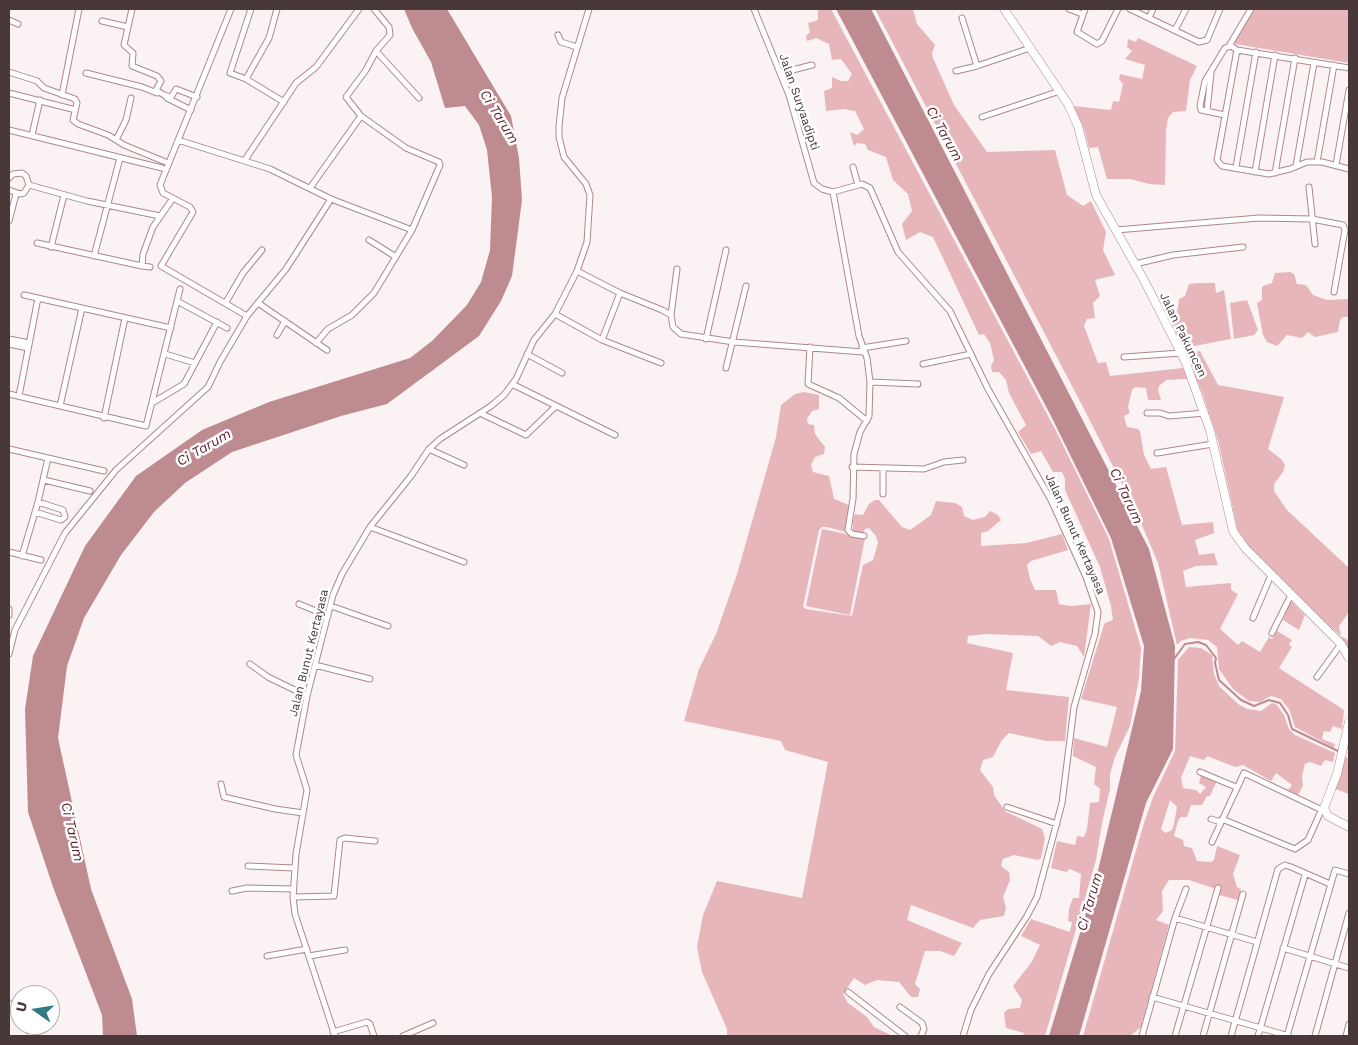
<!DOCTYPE html>
<html>
<head>
<meta charset="utf-8">
<style>
	body { margin:0 }
	#map { position:relative; width:1358px; height:1045px; overflow:hidden; background:#fbf2f3; font-family:"Work Sans",sans-serif }
	canvas { display:block }
	.frame { position:absolute; inset:0; border:10px solid #49383a; pointer-events:none }
	.north { position:absolute; left:10px; top:985px; width:50px; height:50px; box-sizing:border-box; background:#fff; border:1px solid #b6afb0; border-radius:50%; rotate:283deg; font-size:14px; font-weight:700; line-height:20px; text-align:center; color:#49383a }
	.north::after { content:''; display:block; margin:auto; width:18px; height:22px; background:#327985; clip-path:polygon(50% 0,100% 100%,50% 72%,0 100%) }
</style>
</head>
<body>
<div id="map">
<canvas width="1358" height="1045"></canvas>
<div class="frame"></div>
<div class="north">U</div>
</div>
<script>
const ctx = document.querySelector('canvas').getContext('2d');
ctx.lineJoin = 'round';
function fillPath(path, color) {
  ctx.fillStyle = color;
  ctx.fill(path, 'evenodd');
}
function toPath(rows) {
  const path = new Path2D();
  for (const r of rows) {
    path.moveTo(r[0], r[1]);
    for (let i = 2; i < r.length; i += 2) path.lineTo(r[i], r[i + 1]);
  }
  return path;
}
function trace(path, color, width, dash) {
  ctx.strokeStyle = color;
  ctx.lineWidth = width;
  ctx.lineCap = dash ? 'butt' : 'round';
  ctx.setLineDash(dash || []);
  ctx.stroke(path);
}
function write(font, color, halo, rows, align = 'center') {
  ctx.font = font + ' "Work Sans",sans-serif';
  ctx.lineWidth = 5;
  ctx.setLineDash([]);
  ctx.textBaseline = 'middle';
  ctx.strokeStyle = halo;
  ctx.fillStyle = color;
  for (const [text, x, y, turn = 0] of rows) {
    ctx.save();
    ctx.translate(x, y);
    ctx.rotate((+turn || 0) * Math.PI / 180);
    ctx.textAlign = isNaN(turn) ? turn : align;
    if (halo) ctx.strokeText(text, 0, 0);
    ctx.fillText(text, 0, 0);
    ctx.restore();
  }
}
const green = toPath([
	[818,9,831,9,1055,429,1109,539,1141,648,1139,678,1130,726,1115,757,1110,774,1110,789,1102,823,1096,860,1045,1036,1023,1036,1024,1033,1006,1028,1004,1013,1008,1009,1020,1008,1022,1000,1013,986,1031,963,1040,945,1021,936,1031,919,1070,932,1072,922,1068,921,1069,909,1073,898,1079,898,1081,874,1070,869,1066,872,1051,868,1057,841,1075,845,1077,836,1084,837,1087,829,1090,803,1099,802,1100,789,1094,784,1096,767,1073,756,1074,738,1107,747,1117,707,1081,699,1103,628,1105,623,1113,620,1111,606,1100,567,1065,490,1065,479,1062,472,1053,472,1041,451,1031,454,1018,432,1026,425,1009,393,1006,380,999,372,992,372,991,366,994,360,990,343,984,334,979,335,933,237,920,232,906,240,902,224,912,211,908,194,893,180,886,157,868,150,865,144,857,143,854,146,850,132,857,135,864,129,855,111,844,109,826,111,824,91,832,88,832,77,841,81,848,81,852,74,841,59,832,60,829,44,816,38,807,41,806,36,810,32,808,23,818,20],
	[875,9,913,9,917,24,935,45,932,53,933,58,954,105,987,152,1055,150,1067,195,1083,206,1091,201,1106,232,1103,250,1115,275,1095,280,1100,296,1093,303,1095,318,1087,319,1084,326,1098,363,1106,362,1110,376,1183,368,1188,379,1166,380,1159,386,1158,390,1161,400,1148,400,1146,388,1135,387,1132,390,1128,407,1130,413,1124,416,1127,427,1138,429,1140,431,1144,455,1151,469,1166,467,1182,525,1213,522,1214,533,1195,540,1199,555,1214,553,1218,565,1196,566,1183,571,1186,587,1231,583,1231,590,1238,594,1220,629,1238,645,1242,641,1260,652,1269,637,1272,639,1277,631,1292,640,1289,645,1292,647,1279,668,1344,710,1342,729,1333,726,1330,732,1324,731,1322,739,1335,744,1334,748,1295,727,1289,709,1281,699,1271,696,1260,702,1249,701,1233,689,1219,669,1217,647,1208,640,1190,638,1181,641,1177,645,1158,563,1139,518,1084,409],
	[1254,9,1349,9,1349,63,1235,44,1235,41],
	[1138,38,1197,66,1190,80,1186,111,1173,112,1168,118,1166,131,1165,185,1149,184,1130,179,1107,179,1098,147,1089,148,1084,129,1073,106,1111,110,1113,101,1119,102,1123,84,1119,79,1120,74,1142,79,1145,65,1125,59,1132,51,1127,47,1128,39,1136,42],
	[1290,272,1294,274,1297,284,1306,285,1313,295,1327,300,1349,299,1349,317,1343,317,1340,320,1338,332,1315,337,1308,332,1302,338,1287,335,1277,346,1267,342,1263,335,1257,303,1262,300,1262,288,1263,286,1272,283,1275,273],
	[1200,283,1215,283,1216,293,1224,290,1231,339,1184,348,1174,330,1173,318,1178,308,1179,299,1185,296,1189,284],
	[1247,300,1258,330,1254,335,1234,339,1230,303],
	[1200,351,1218,385,1284,397,1268,449,1281,459,1285,465,1283,472,1274,484,1274,491,1287,510,1349,568,1349,612,1339,626,1341,636,1349,641,1349,651,1341,636,1316,615,1249,547,1238,532,1218,440,1202,392,1185,353],
	[804,392,819,395,819,409,812,411,807,419,808,424,814,425,815,434,825,447,824,454,815,457,811,465,813,472,829,476,834,499,849,505,846,532,827,527,822,527,819,530,803,607,806,609,852,616,863,565,873,560,878,543,876,536,869,528,865,529,863,534,853,532,853,521,855,514,863,515,869,504,875,500,879,500,902,527,910,530,931,515,936,501,955,503,962,507,964,516,973,520,985,517,990,511,998,515,1001,520,988,531,981,533,981,546,1026,543,1062,534,1068,550,1031,561,1027,565,1030,579,1035,590,1056,590,1059,604,1071,606,1091,604,1084,657,1077,646,1060,642,1051,646,1038,636,986,634,968,636,967,643,1013,653,1006,690,1069,697,1065,741,1046,741,1009,733,1002,740,993,757,983,760,980,770,993,787,994,795,1005,811,1042,829,1045,838,1041,858,1038,860,1014,855,1003,859,1001,866,1009,872,1010,880,1003,897,1006,907,1004,916,980,920,973,928,911,905,907,920,962,943,954,956,940,951,925,951,915,984,920,989,918,997,911,997,899,982,877,980,865,985,854,978,843,994,848,1003,867,1017,874,1027,893,1036,727,1036,727,1029,702,972,697,947,703,915,717,881,802,898,828,762,785,750,781,741,684,721,699,669,716,634,737,574,776,437,781,405,795,394],
	[822,529,865,538,850,615,806,606],
	[1291,601,1305,615,1299,630,1283,620],
	[1189,647,1201,648,1212,655,1214,674,1219,686,1238,704,1247,709,1261,711,1272,703,1276,704,1284,715,1289,729,1295,735,1335,753,1333,762,1325,760,1321,766,1310,762,1305,764,1302,776,1303,786,1298,795,1288,790,1292,785,1276,773,1271,781,1243,765,1235,767,1207,756,1204,760,1190,756,1181,778,1183,788,1196,790,1200,794,1206,787,1199,783,1201,775,1217,781,1210,796,1207,796,1202,805,1191,805,1187,817,1181,817,1178,821,1174,836,1183,840,1184,846,1192,848,1197,861,1211,862,1214,860,1217,846,1240,855,1233,874,1237,887,1241,889,1238,900,1219,895,1213,888,1189,880,1169,880,1162,891,1163,911,1156,920,1169,925,1141,1027,1130,1036,1083,1036,1143,826,1153,797,1175,751,1178,660],
	[1170,800,1177,807,1174,824,1172,830,1165,833,1161,829],
	[1344,756,1349,759,1349,794,1335,789]
]);
const water = toPath([
	[404,9,447,9,511,116,519,158,522,200,512,276,501,301,479,336,387,404,341,416,232,452,185,483,154,512,121,555,84,618,67,666,58,738,91,889,132,999,137,1036,103,1036,102,1015,53,887,28,812,25,709,33,656,85,546,136,476,202,430,269,402,410,358,432,341,467,305,481,282,490,250,492,197,487,150,479,125,465,106,445,108,431,62,412,28],
	[836,9,871,9,1149,549,1175,646,1173,749,1146,803,1079,1036,1049,1036,1095,883,1141,691,1144,646,1111,538,1051,416]
]);
const stream = toPath([
	[1174,659,1185,644,1198,642,1206,645,1216,658,1215,663,1219,680,1241,700,1254,706,1269,700,1280,703,1288,715,1292,729,1340,752]
]);
const street = toPath([
	[132,9,124,45,133,53,132,66,157,76,161,81,156,90,164,95,171,97,176,89,197,97],
	[251,9,230,73,246,79,284,102],
	[754,9,789,95,814,183,822,189,833,192],
	[1069,9,1082,14],
	[1085,9,1077,32,1097,44,1102,41,1118,9],
	[1130,9,1199,42,1207,40,1220,9],
	[962,18,977,66],
	[1149,18,1153,9],
	[9,20,18,24],
	[102,21,128,27],
	[1175,30,1186,9],
	[558,35,561,42,577,47],
	[1229,46,1251,9],
	[376,51,419,98],
	[1349,68,1237,50,1217,160,1222,166,1269,174,1290,169,1307,162,1322,162,1349,169],
	[956,71,977,66,1030,48],
	[9,72,37,81,44,88,75,99,77,103,73,120,78,124,108,135,124,145,168,163],
	[86,73,142,87,157,93],
	[781,73,812,65],
	[246,79,269,38,277,9],
	[9,93,72,109],
	[62,95,79,9],
	[167,98,191,110],
	[1207,111,1211,73],
	[1225,115,1201,110,1200,106,1205,81,1225,48,1231,46,1237,50],
	[982,117,1060,91],
	[9,130,162,168],
	[32,135,40,100],
	[116,140,126,120,131,98],
	[178,140,270,169,331,199,412,230],
	[245,160,296,83,316,67,359,9],
	[1317,162,1334,65],
	[1336,165,1349,90],
	[1296,166,1314,63],
	[853,167,858,185],
	[1236,167,1256,52],
	[1255,172,1275,55],
	[1275,173,1295,58],
	[9,178,13,174,22,173,26,176,29,185,24,193,20,194,9,190],
	[29,185,87,201,160,216],
	[1309,187,1315,244],
	[310,188,361,116],
	[833,192,862,184,870,188,898,252,950,311,988,389,1051,500,1086,577,1098,612,1095,634,1074,707,1062,803,1037,897,1027,916,989,974,971,1010,963,1036],
	[833,192,859,336,867,358,870,382,869,416,860,432,854,454,853,499,848,530,852,534,864,536],
	[9,221,16,194],
	[1116,230,1259,218,1312,219,1343,225,1345,230,1334,292],
	[369,240,396,257],
	[37,243,142,266,143,254,153,227,171,201],
	[51,247,64,195],
	[94,256,120,158],
	[1135,264,1173,255,1243,247],
	[142,266,150,267],
	[577,271,620,293,662,310,671,315,673,327,681,334,734,342,863,352],
	[24,295,171,328],
	[177,301,227,328],
	[226,302,243,273,262,250],
	[258,303,327,350],
	[555,314,602,340,661,363],
	[671,315,677,269],
	[247,316,286,269,331,199],
	[277,335,285,321],
	[9,339,29,343],
	[706,339,726,250],
	[602,340,620,293],
	[316,343,328,329,352,315,374,293,412,230,440,165,439,162,406,148,361,116,346,97,366,70,376,51,390,35,389,27,374,9],
	[9,344,28,348],
	[810,347,808,384,839,398,867,421],
	[862,348,906,341],
	[165,354,195,363],
	[527,354,562,373],
	[1124,357,1181,353],
	[923,364,971,354],
	[726,368,746,286],
	[870,382,918,384],
	[512,384,615,435],
	[9,394,146,426,180,289],
	[19,396,38,298],
	[152,403,184,384,217,322],
	[60,406,82,308],
	[480,413,526,435,556,406],
	[1147,413,1160,413,1169,416,1205,413],
	[104,418,125,318],
	[9,449,104,471],
	[429,449,464,465],
	[1157,453,1213,444],
	[852,467,924,469,944,462,963,460],
	[44,480,90,491],
	[883,494,883,469],
	[35,512,61,520,65,517,63,510,38,502],
	[370,527,464,562],
	[9,552,41,560],
	[22,556,38,502,48,458],
	[299,604,328,616],
	[331,606,388,626],
	[9,615,9,609],
	[1253,618,1271,575],
	[1272,633,1291,595],
	[9,654,15,630,65,533,116,470,208,387,220,362,247,316,161,266,193,212,190,207,163,193,160,185,231,9],
	[250,664,268,677,307,696],
	[315,665,370,679],
	[1317,677,1341,644],
	[1200,772,1236,787],
	[221,784,224,797,275,809,303,813],
	[1007,807,1057,824],
	[1211,819,1221,822],
	[1222,819,1295,849,1308,840,1321,811],
	[1212,842,1244,773,1324,811],
	[248,866,294,868],
	[232,891,247,888,293,889],
	[293,897,334,896,340,840,345,838,375,841],
	[1175,918,1257,942],
	[1283,948,1349,968],
	[267,956,307,949],
	[309,956,345,950],
	[848,992,905,1036],
	[1152,997,1289,1036],
	[9,1003,20,1018],
	[900,1007,922,1023,924,1029,921,1036],
	[26,1025,32,1036],
	[333,1032,367,1022,370,1024,374,1036],
	[335,1036,295,914,293,897,296,854,307,790,296,755,307,696,333,595,342,574,370,527,411,476,429,449,440,439,491,406,504,395,516,379,534,340,555,314,577,271,587,242,590,195,586,184,564,157,559,137,559,126,562,98,589,9],
	[403,1036,433,1023],
	[1142,1036,1175,918,1186,889],
	[1175,1036,1218,888],
	[1203,1036,1243,894],
	[1231,1036,1278,869,1285,865,1291,867,1330,884],
	[1258,1036,1305,875],
	[1287,1036,1335,870,1349,874],
	[1315,1036,1349,913],
	[1346,1036,1349,1024]
]);
const secondary = toPath([
	[1004,9,1068,104,1078,126,1096,195,1144,280,1186,363,1210,430,1233,531,1245,548,1341,644,1349,658],
	[1349,722,1337,774,1324,808,1328,816,1349,827]
]);
const streetNames = [
	["Jalan Suryaadipti",799,102,71],
	["Jalan Pakuncen",1183,335,64],
	["Jalan Bunut Kertayasa",1075,534,66],
	["Jalan Bunut Kertayasa",309,653,-76]
];
const waterNames = [
	["Ci Tarum",499,117,58],
	["Ci Tarum",944,134,61],
	["Ci Tarum",204,448,-30],
	["Ci Tarum",1126,496,65],
	["Ci Tarum",72,832,77],
	["Ci Tarum",1090,902,-74]
];
fillPath(green, '#e7b6bb');
fillPath(water, '#be8b91');
trace(stream, '#be8b91', 2);
trace(street, '#af878b', 7);
trace(secondary, '#af878b', 9);
trace(street, '#fff', 5);
trace(secondary, '#fff', 8);
write('12px', '#49383a', '#fff', streetNames);
write('italic 14px', '#5d1e2b', '#fff', waterNames);
</script>
</body>
</html>
